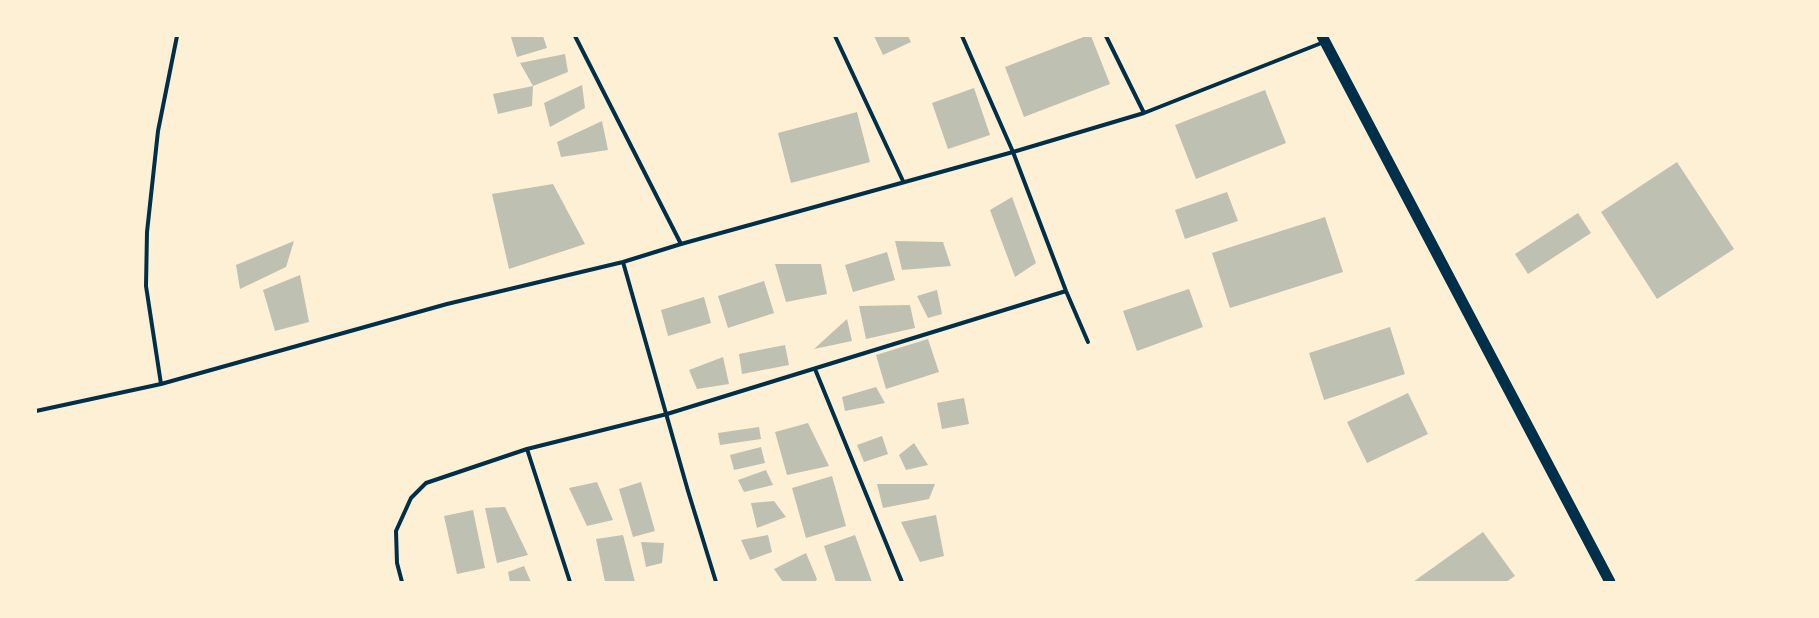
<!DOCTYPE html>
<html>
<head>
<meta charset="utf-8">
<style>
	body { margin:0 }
	#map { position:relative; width:1819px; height:618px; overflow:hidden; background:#fdf0d5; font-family:"Work Sans",sans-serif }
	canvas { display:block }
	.frame { position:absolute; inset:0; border:37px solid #fdf0d5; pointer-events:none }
</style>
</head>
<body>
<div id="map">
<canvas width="1819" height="618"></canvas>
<div class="frame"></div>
</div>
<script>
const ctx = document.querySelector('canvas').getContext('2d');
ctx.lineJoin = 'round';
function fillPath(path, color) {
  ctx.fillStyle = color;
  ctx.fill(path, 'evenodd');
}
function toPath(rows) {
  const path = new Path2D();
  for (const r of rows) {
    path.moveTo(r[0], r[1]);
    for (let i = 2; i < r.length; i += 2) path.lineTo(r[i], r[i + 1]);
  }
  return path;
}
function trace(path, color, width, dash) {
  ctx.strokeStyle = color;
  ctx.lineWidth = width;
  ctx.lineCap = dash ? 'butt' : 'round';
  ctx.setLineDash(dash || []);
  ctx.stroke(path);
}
const building = toPath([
	[515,36,543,36,547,48,517,57,511,37],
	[874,36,908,36,911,42,883,55],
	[1086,36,1091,36,1110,84,1024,117,1005,67],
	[565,54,568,72,533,86,520,63],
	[582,85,585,108,550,127,544,103],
	[533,86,532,106,498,114,493,94],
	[974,88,990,135,948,149,932,103],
	[1265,90,1286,143,1196,179,1175,125],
	[857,112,870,162,791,183,778,133],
	[602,121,608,150,561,157,557,142],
	[1677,162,1734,249,1657,299,1601,212],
	[553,184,585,244,509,269,492,194],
	[1227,192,1238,221,1185,239,1175,210],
	[1012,197,1036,263,1015,277,990,210],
	[1578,213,1591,233,1528,274,1515,254],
	[1325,217,1343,272,1230,308,1212,253],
	[294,241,286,267,240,289,236,265],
	[895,241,943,242,951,266,902,270],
	[887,252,895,280,853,292,845,265],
	[775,264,821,264,827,294,786,302],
	[300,275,309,322,275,331,263,290],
	[764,281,774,313,728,328,718,296],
	[1189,289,1203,327,1137,351,1123,311],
	[937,290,942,314,928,318,917,296],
	[704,297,711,323,668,336,661,310],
	[910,305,915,328,866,339,859,306],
	[847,319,852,341,814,349],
	[1390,327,1405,374,1324,400,1309,353],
	[928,339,939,372,886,389,876,355],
	[785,345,789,365,742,374,739,354],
	[723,357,729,384,697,389,689,370],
	[876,387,885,403,845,411,842,397],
	[1408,393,1428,434,1367,463,1347,422],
	[964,398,969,424,942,429,937,403],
	[808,423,829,466,787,475,775,432],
	[759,427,761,439,720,445,718,433],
	[882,436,888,454,864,462,857,445],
	[914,443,928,465,906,470,899,455],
	[761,447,765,463,734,470,730,455],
	[766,470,773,485,744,492,738,480],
	[832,476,846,526,806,538,792,488],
	[597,482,613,520,587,526,569,488],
	[641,482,655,531,633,537,619,489],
	[877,484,935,484,929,499,883,508],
	[774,501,786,517,757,528,751,503],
	[505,507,528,555,497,563,485,508],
	[473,510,485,568,457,574,444,516],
	[936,515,944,556,920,562,901,522],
	[1483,532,1515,576,1506,582,1413,582],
	[623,535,635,582,605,582,596,539],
	[768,535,772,552,750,560,741,540],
	[855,535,872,582,836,582,824,546],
	[641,542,664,543,662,563,646,567],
	[806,553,817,579,815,582,783,582,774,569],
	[524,566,531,582,510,582,508,572]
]);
const minor = toPath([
	[575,36,681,244],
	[835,36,903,181],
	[962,36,1013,152,1066,291,1088,342],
	[1106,36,1144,113],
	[623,262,688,491,716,582],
	[815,369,902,582],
	[161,384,146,286,147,232,158,131,177,36],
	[36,411,161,384,447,304,623,262,681,244,1013,152,1144,113,1324,42],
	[527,449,570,582],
	[402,582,397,563,396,531,411,498,426,483,527,449,667,414,1066,291]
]);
const trunk = toPath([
	[1322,36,1610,582]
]);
fillPath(building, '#bec0b2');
trace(minor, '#003049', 4);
trace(trunk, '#003049', 11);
</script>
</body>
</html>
